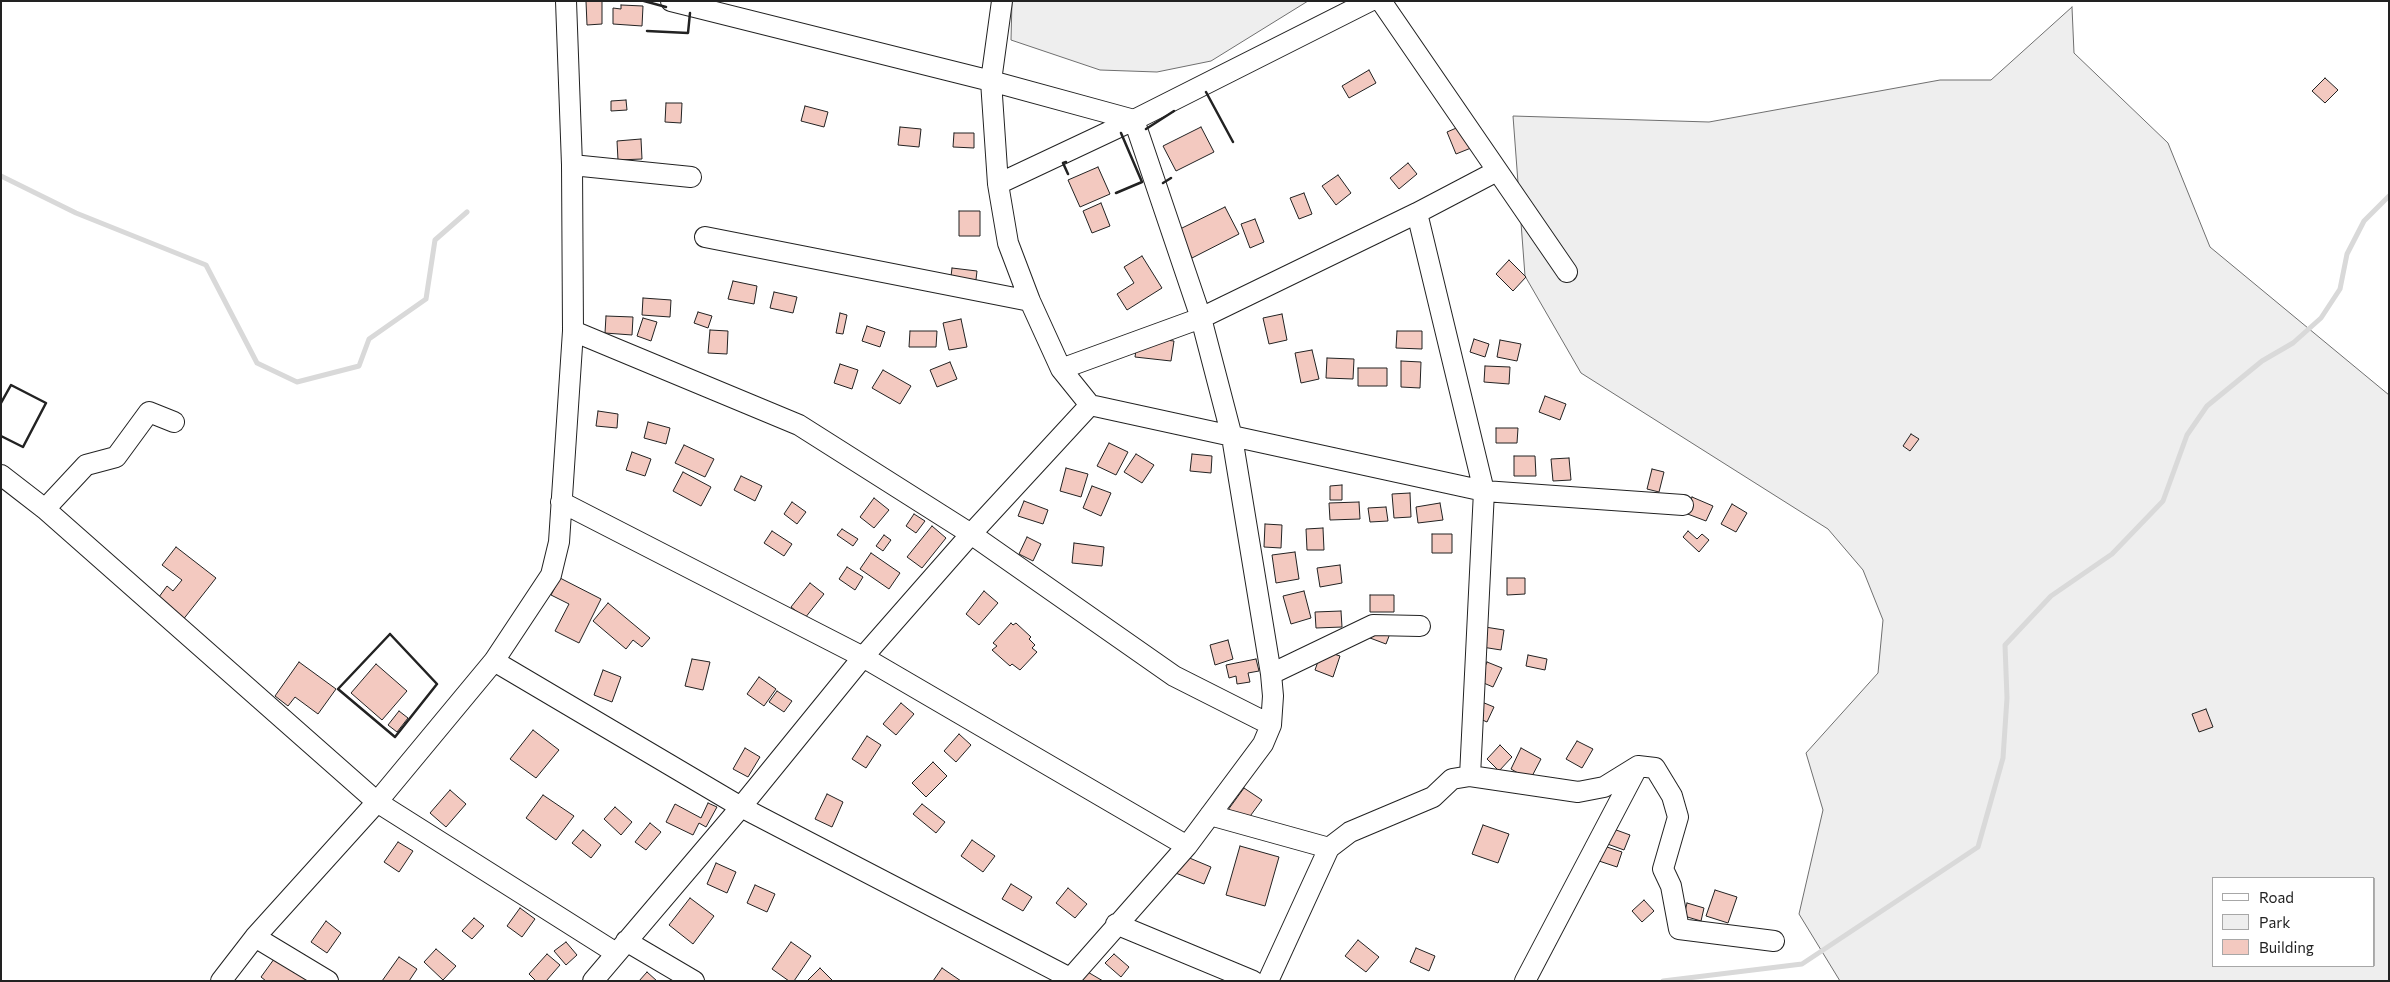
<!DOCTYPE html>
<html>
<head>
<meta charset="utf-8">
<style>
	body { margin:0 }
	#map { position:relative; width:2390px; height:982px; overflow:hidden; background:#fff; font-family:Commissioner,sans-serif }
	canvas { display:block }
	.frame { position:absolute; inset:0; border:2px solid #222; pointer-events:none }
	.legend { position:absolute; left:2212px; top:877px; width:162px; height:90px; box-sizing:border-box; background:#fff; border:1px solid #a7a7a7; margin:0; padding:6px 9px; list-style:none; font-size:15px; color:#222 }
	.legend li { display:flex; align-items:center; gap:10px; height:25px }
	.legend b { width:25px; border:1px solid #a7a7a7 }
</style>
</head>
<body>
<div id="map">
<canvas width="2390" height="982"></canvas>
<div class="frame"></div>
<ul class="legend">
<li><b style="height:6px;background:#fff"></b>Road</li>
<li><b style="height:14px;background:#eee"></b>Park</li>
<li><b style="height:14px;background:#f3c9c0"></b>Building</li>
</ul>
</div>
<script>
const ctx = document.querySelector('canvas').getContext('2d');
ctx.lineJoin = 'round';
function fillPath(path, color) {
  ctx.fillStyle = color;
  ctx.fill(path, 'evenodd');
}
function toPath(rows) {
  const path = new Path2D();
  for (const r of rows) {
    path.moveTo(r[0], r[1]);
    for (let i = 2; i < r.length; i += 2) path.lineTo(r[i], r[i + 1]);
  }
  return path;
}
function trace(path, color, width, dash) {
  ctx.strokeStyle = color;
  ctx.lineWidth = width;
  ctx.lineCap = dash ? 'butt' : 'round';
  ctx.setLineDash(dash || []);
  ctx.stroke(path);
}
const green = toPath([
	[1012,1,1308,1,1211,61,1157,72,1100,70,1011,40,1012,1],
	[2072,7,2074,53,2168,143,2210,247,2389,395,2389,981,1840,981,1799,914,1823,810,1806,753,1878,673,1883,620,1863,570,1828,529,1581,373,1525,276,1513,116,1709,122,1940,80,1991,80,2072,7],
	[2214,878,2374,878,2374,966,2214,966,2214,878]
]);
const stream = toPath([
	[1,176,76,213,206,265,257,363,297,382,359,366,369,339,426,299,435,240,467,212],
	[1663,981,1802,964,1978,847,2003,758,2007,698,2005,645,2051,596,2112,554,2163,501,2187,435,2207,406,2262,361,2293,343,2321,318,2340,289,2347,254,2364,221,2389,196]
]);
const building = toPath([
	[586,1,602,1,602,24,587,25,586,1],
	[621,5,643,6,642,26,613,24,613,8,621,9,621,5],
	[1369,70,1376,83,1349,98,1342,86,1369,70],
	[2325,78,2338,90,2325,103,2312,91,2325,78],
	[626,100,627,110,611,111,611,101,626,100],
	[666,103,682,103,681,123,665,122,666,103],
	[805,106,828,112,824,127,801,121,805,106],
	[1461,126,1471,148,1456,154,1447,132,1461,126],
	[900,127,921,129,919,147,898,145,900,127],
	[1201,127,1214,152,1176,171,1163,146,1201,127],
	[954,133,974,133,974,148,953,147,954,133],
	[641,139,642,159,618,160,617,141,641,139],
	[1408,163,1417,174,1399,189,1390,178,1408,163],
	[1098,167,1110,194,1080,207,1068,180,1098,167],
	[1338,175,1351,193,1336,205,1322,186,1338,175],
	[1304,193,1312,214,1299,219,1290,198,1304,193],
	[1101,203,1110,226,1092,233,1083,211,1101,203],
	[1225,207,1239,234,1192,258,1178,230,1225,207],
	[959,211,980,211,980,236,959,236,959,211],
	[1255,219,1264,242,1250,248,1241,224,1255,219],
	[1142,256,1162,288,1127,310,1117,294,1134,283,1124,267,1142,256],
	[1509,260,1526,277,1513,291,1496,274,1509,260],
	[952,268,977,271,975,288,950,285,952,268],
	[733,281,757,286,754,304,728,299,733,281],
	[774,292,797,297,793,313,770,308,774,292],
	[643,298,671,300,670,317,642,315,643,298],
	[698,312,712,316,708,328,694,323,698,312],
	[840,313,847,315,843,334,836,333,840,313],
	[1282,314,1287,340,1269,344,1263,318,1282,314],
	[606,316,633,317,632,335,605,333,606,316],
	[643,318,657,322,651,341,637,336,643,318],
	[961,319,967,347,949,350,943,323,961,319],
	[867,326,885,332,880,347,862,341,867,326],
	[710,330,728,331,727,354,708,353,710,330],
	[910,331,937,331,936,347,909,347,910,331],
	[1397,331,1422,331,1422,349,1396,348,1397,331],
	[1138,337,1174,341,1171,361,1135,357,1138,337],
	[1474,339,1489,344,1485,357,1470,352,1474,339],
	[1500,340,1521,344,1517,361,1497,357,1500,340],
	[1312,350,1319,379,1301,383,1295,353,1312,350],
	[1327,358,1354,359,1353,379,1326,378,1327,358],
	[1401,361,1421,362,1420,388,1401,387,1401,361],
	[950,362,957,379,937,387,930,370,950,362],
	[840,364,858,370,852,389,834,383,840,364],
	[1485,366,1510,367,1509,384,1484,382,1485,366],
	[1358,368,1387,368,1387,386,1358,386,1358,368],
	[883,370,911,386,900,404,872,388,883,370],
	[1545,396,1566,404,1560,420,1539,412,1545,396],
	[598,411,618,414,617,428,596,426,598,411],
	[648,422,670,428,666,444,644,438,648,422],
	[1496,428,1518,428,1517,443,1496,443,1496,428],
	[1911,434,1919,439,1910,451,1903,446,1911,434],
	[1109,443,1128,452,1116,475,1097,466,1109,443],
	[684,445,714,459,705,477,675,463,684,445],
	[632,452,651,459,645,476,626,470,632,452],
	[1136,454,1154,465,1142,483,1124,472,1136,454],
	[1192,454,1212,456,1211,473,1190,471,1192,454],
	[1514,456,1535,456,1536,476,1514,476,1514,456],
	[1569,458,1571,480,1553,481,1551,459,1569,458],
	[1066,468,1088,474,1081,497,1060,491,1066,468],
	[1652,469,1664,472,1659,492,1647,489,1652,469],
	[683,472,711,487,701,506,673,491,683,472],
	[741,476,762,486,755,501,734,490,741,476],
	[1342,485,1342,500,1330,500,1330,486,1342,485],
	[1092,486,1111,493,1101,516,1083,508,1092,486],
	[1410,493,1411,517,1394,518,1392,494,1410,493],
	[1692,497,1713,506,1706,521,1685,513,1692,497],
	[874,498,889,510,874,528,860,517,874,498],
	[1024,501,1048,510,1043,524,1018,516,1024,501],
	[792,502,806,512,797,524,784,514,792,502],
	[1359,502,1360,519,1330,520,1329,503,1359,502],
	[1440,503,1443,520,1418,523,1416,507,1440,503],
	[1732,504,1747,513,1736,532,1721,524,1732,504],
	[1386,507,1388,521,1370,522,1368,508,1386,507],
	[914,514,925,521,916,533,906,526,914,514],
	[1265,524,1282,525,1281,548,1264,547,1265,524],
	[932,526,946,538,922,568,907,557,932,526],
	[1323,528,1324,550,1307,550,1306,529,1323,528],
	[842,529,858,539,853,546,837,535,842,529],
	[772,531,792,544,784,556,764,543,772,531],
	[1688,531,1697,539,1702,534,1709,540,1699,552,1683,537,1688,531],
	[1432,534,1452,534,1452,553,1432,553,1432,534],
	[884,535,891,540,883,551,876,546,884,535],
	[1027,537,1041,544,1033,561,1019,554,1027,537],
	[1074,543,1104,547,1102,566,1072,563,1074,543],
	[176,547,216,578,182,621,156,601,167,586,173,591,182,580,162,565,176,547],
	[1295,552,1299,579,1276,583,1272,555,1295,552],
	[871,553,900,573,889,589,860,569,871,553],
	[1340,565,1342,583,1320,587,1317,568,1340,565],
	[847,567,863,577,855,590,839,579,847,567],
	[560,578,601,599,579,643,555,631,569,604,551,595,560,578],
	[1507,578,1525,578,1525,594,1507,595,1507,578],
	[810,583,824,594,805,618,791,607,810,583],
	[984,591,998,603,979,625,966,614,984,591],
	[1304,591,1311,618,1291,624,1283,596,1304,591],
	[1370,595,1394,595,1394,612,1370,612,1370,595],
	[608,603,650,638,642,647,633,640,626,649,593,621,608,603],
	[1341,611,1342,627,1316,628,1315,612,1341,611],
	[1378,617,1394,623,1386,644,1370,638,1378,617],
	[1011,623,1013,625,1016,623,1031,637,1029,639,1035,645,1032,648,1037,652,1020,670,1012,664,1010,666,992,650,997,646,993,643,1011,623],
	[1485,627,1504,630,1501,650,1482,647,1485,627],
	[1228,640,1233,659,1215,665,1210,645,1228,640],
	[1322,650,1340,656,1333,677,1315,670,1322,650],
	[1528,655,1547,659,1545,670,1526,666,1528,655],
	[692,659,710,662,703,690,685,686,692,659],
	[1256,659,1259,671,1248,673,1250,682,1237,684,1236,676,1229,678,1226,665,1256,659],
	[299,662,336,689,318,714,295,697,288,706,275,696,299,662],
	[1487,662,1502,668,1493,687,1479,681,1487,662],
	[376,664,407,691,382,720,351,693,376,664],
	[603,670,621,677,612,702,594,695,603,670],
	[759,677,776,689,764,706,747,694,759,677],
	[777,691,792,701,784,712,769,702,777,691],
	[1477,700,1494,707,1487,722,1471,715,1477,700],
	[901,703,914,714,896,735,883,724,901,703],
	[2206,709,2213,727,2199,732,2192,714,2206,709],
	[399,711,408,718,397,732,388,725,399,711],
	[533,730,559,750,536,778,510,759,533,730],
	[959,734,971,745,956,762,944,751,959,734],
	[867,736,881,745,866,768,852,759,867,736],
	[1577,741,1593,749,1582,768,1566,759,1577,741],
	[1500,745,1512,757,1499,771,1487,759,1500,745],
	[745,748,760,757,748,777,733,769,745,748],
	[1521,748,1541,759,1530,780,1511,769,1521,748],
	[933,762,947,776,926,797,912,783,933,762],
	[1244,788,1262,800,1245,823,1228,810,1244,788],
	[450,790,466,804,446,827,430,813,450,790],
	[827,794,843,802,832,827,815,819,827,794],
	[543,795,574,816,556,840,526,818,543,795],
	[708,803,717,807,706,827,699,823,693,835,666,822,675,804,701,818,708,803],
	[922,804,945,822,936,833,913,814,922,804],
	[615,807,632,822,621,835,604,819,615,807],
	[650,823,661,832,646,850,635,842,650,823],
	[1483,825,1509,834,1498,863,1472,854,1483,825],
	[1608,827,1630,835,1624,850,1602,842,1608,827],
	[583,830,601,845,591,858,572,843,583,830],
	[972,840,995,856,983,872,961,856,972,840],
	[398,842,413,851,399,872,384,862,398,842],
	[1598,844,1622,852,1617,867,1593,859,1598,844],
	[1240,846,1279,857,1265,906,1226,895,1240,846],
	[1180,854,1211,867,1204,884,1173,872,1180,854],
	[716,863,736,872,727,893,707,884,716,863],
	[1011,884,1032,897,1023,911,1002,899,1011,884],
	[755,885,775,894,767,912,747,903,755,885],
	[1068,888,1087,904,1075,918,1056,903,1068,888],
	[1715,890,1737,897,1728,923,1706,916,1715,890],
	[690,898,714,916,693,944,669,925,690,898],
	[1644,900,1654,911,1642,922,1632,911,1644,900],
	[1687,903,1704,908,1701,921,1684,916,1687,903],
	[520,908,535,919,522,937,507,926,520,908],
	[474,918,484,926,472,939,462,931,474,918],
	[326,921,341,933,327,953,311,942,326,921],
	[1358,940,1379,957,1366,972,1345,956,1358,940],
	[566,942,577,955,566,965,554,951,566,942],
	[791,942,811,956,794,981,789,981,772,969,791,942],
	[1416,948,1435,956,1429,971,1410,962,1416,948],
	[436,949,456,966,443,980,424,962,436,949],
	[547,954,560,965,546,981,536,981,529,974,547,954],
	[1114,954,1129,967,1121,977,1105,963,1114,954],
	[277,955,310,981,266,981,261,977,277,955],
	[399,957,417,969,409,981,382,981,399,957],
	[820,968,833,981,807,981,820,968],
	[942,968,961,981,933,981,942,968],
	[1086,971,1103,981,1080,981,1086,971],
	[647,972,657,981,639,981,647,972]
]);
const minor = toPath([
	[671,1,991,81,1134,120,1201,318,1232,437,1271,674,1273,696,1271,725,1263,744,1187,846,1068,981],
	[1002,1,991,81,998,184,1008,243,1030,301,1061,369,1090,405,1484,491,1683,505],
	[1381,1,1567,272],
	[572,165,691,177],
	[998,184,1134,120,1370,1],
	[1417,213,1484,491,1470,776],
	[705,237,1030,301],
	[573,331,799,425,971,534,1174,676,1271,725],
	[1061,369,1201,318,1417,213,1497,171],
	[1,475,45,509,377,802,616,953],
	[561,502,863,657,1187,846],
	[45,509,86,465,116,457,149,412,174,422],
	[494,661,741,807,1070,978],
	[1271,674,1373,625,1420,626],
	[1210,815,1329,848,1350,832,1433,797,1452,779,1470,776,1578,792,1604,787,1638,766,1655,768,1672,796,1678,817,1663,869,1671,886,1679,929,1774,941],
	[1116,924,1253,981],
	[255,937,328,981],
	[626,941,694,981],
	[221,981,255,937,377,802,494,661,551,575,559,542,573,331,572,165,566,1],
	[593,981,741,807,863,657,971,534,1090,405],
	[1268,981,1329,848],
	[1525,981,1637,768]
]);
const wall = toPath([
	[644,1,666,7],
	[647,31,688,33,690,13],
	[1206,92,1233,142],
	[1146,129,1174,111],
	[1066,162,1063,163,1068,174],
	[1163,183,1171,178],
	[1116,193,1142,182,1121,133],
	[1,403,11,385,46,403,23,447,1,436],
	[390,634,437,684,395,737,338,689,390,634]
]);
fillPath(green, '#eee');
trace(green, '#6f6f6f', 1);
trace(stream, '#d9d9d9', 5);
fillPath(building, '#f3c9c0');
trace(building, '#222', 1);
trace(minor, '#222', 22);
trace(minor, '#fff', 20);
trace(wall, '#222', 2.5);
</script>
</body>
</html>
